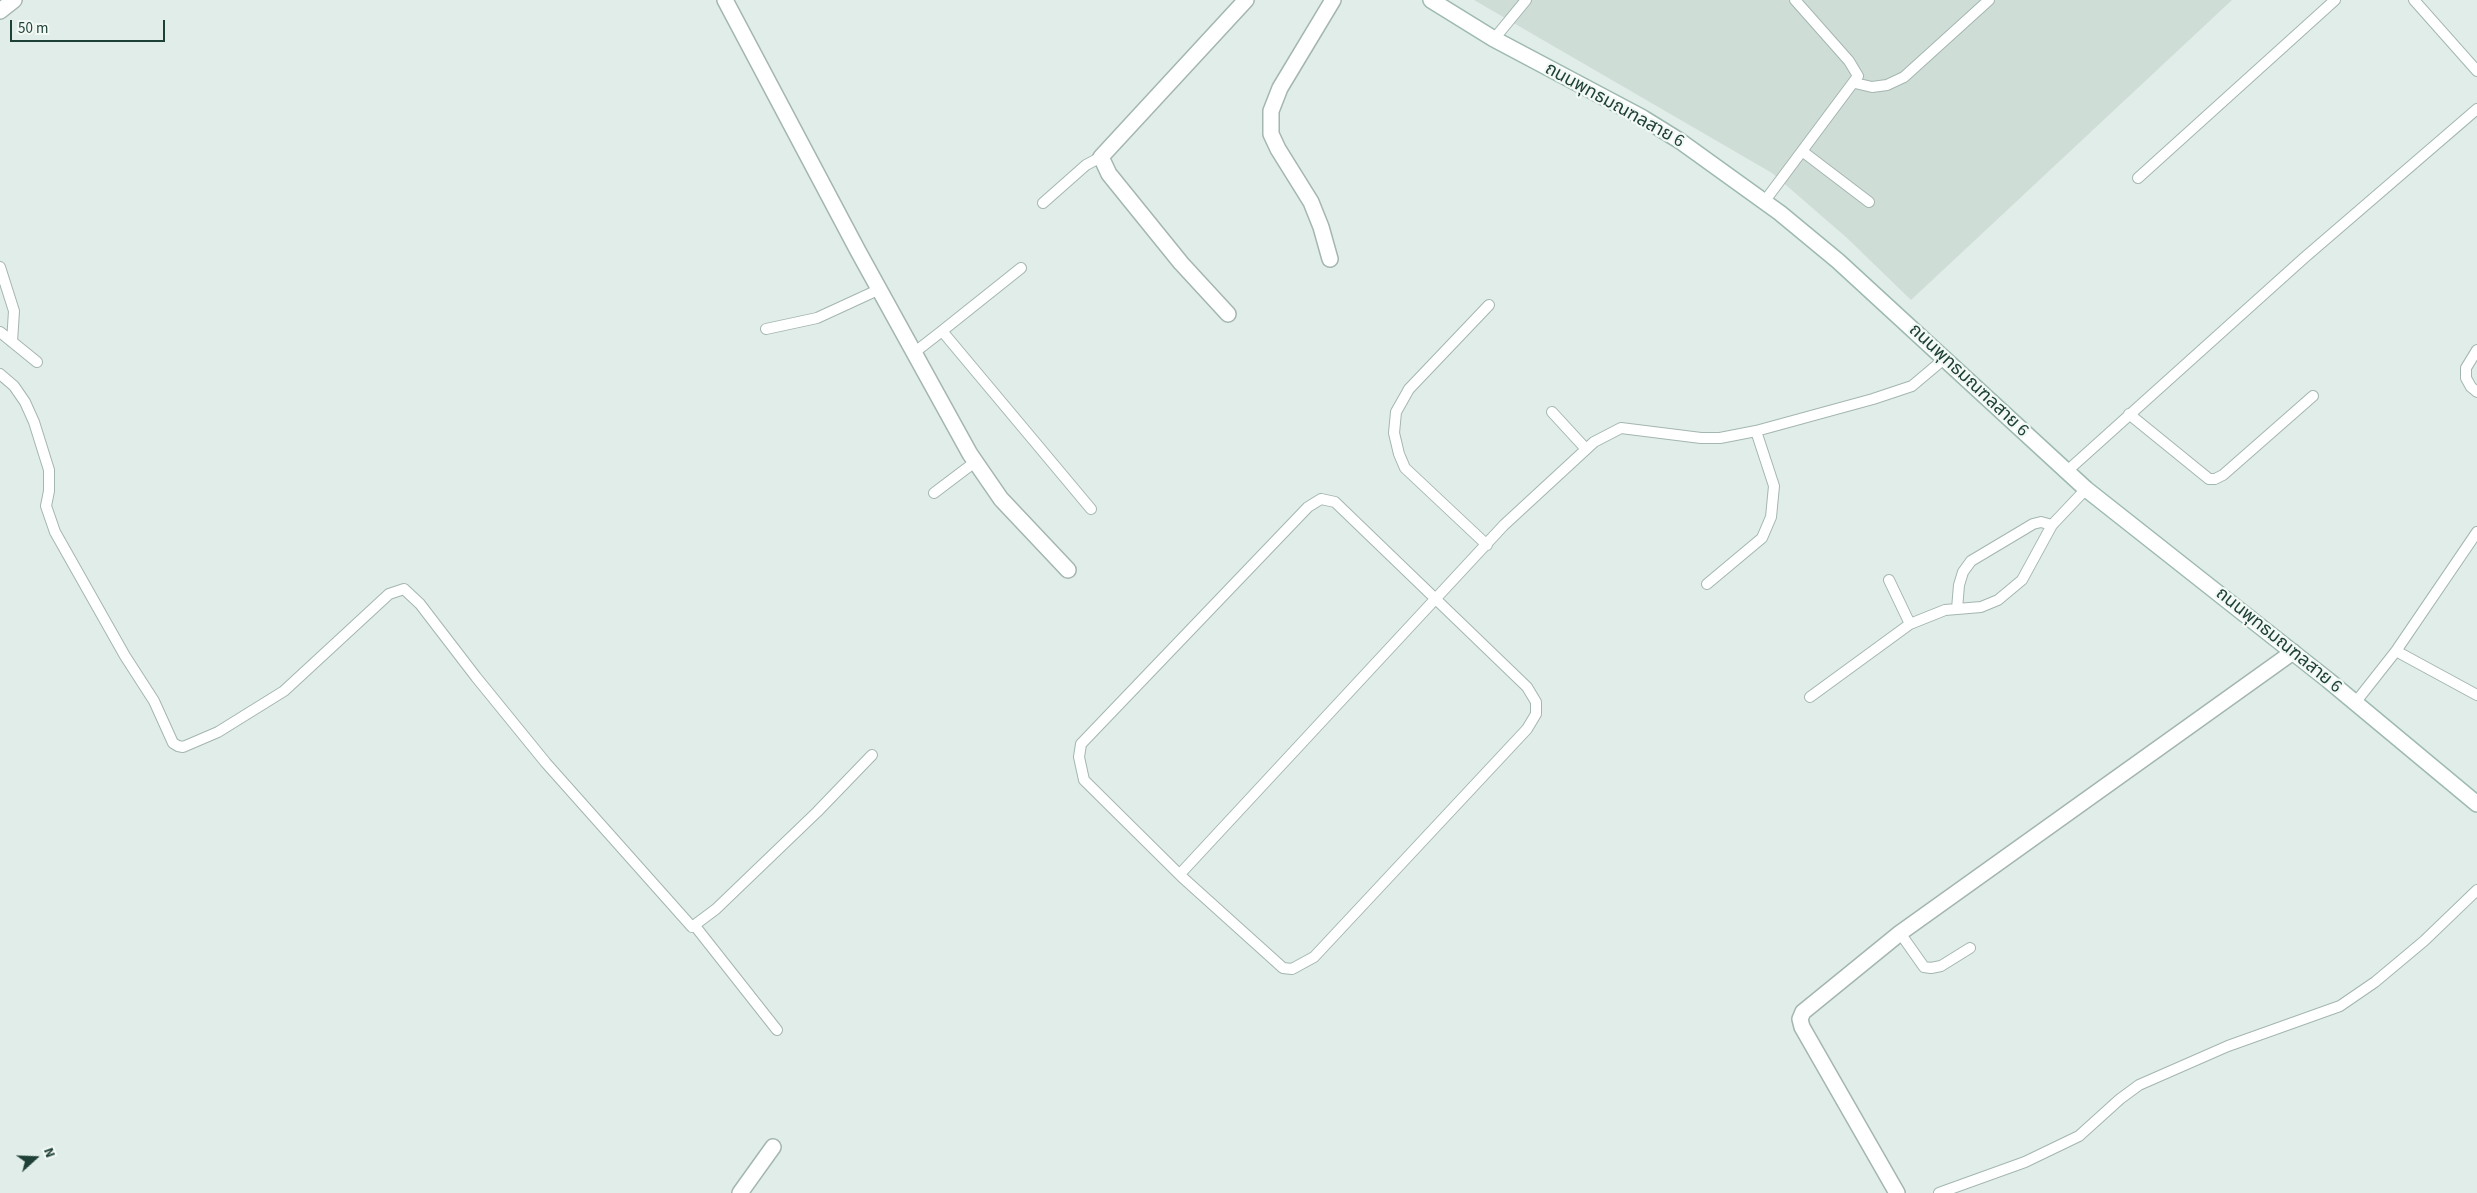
<!DOCTYPE html>
<html>
<head>
<meta charset="utf-8">
<style>
	body { margin:0 }
	#map { position:relative; width:2477px; height:1193px; overflow:hidden; background:#e1ede8; font-family:"Source Sans 3",sans-serif }
	canvas { display:block }
	.north { position:absolute; left:10px; top:1133px; width:50px; height:50px; -webkit-text-stroke:4px #f2f9f5; paint-order:stroke; rotate:70deg; font-size:14px; font-weight:700; line-height:20px; text-align:center; color:#1f4037 }
	.north::after { content:''; display:block; margin:auto; width:18px; height:22px; background:#1f4037; clip-path:polygon(50% 0,100% 100%,50% 72%,0 100%) }
	.scale { position:absolute; left:10px; top:20px; width:155px; height:22px; box-sizing:border-box; border:2px solid #1f4037; border-top:0; padding-left:6px; font-size:15px; line-height:18px; white-space:nowrap; color:#1f4037; -webkit-text-stroke:4px #f2f9f5; paint-order:stroke }
</style>
</head>
<body>
<div id="map">
<canvas width="2477" height="1193"></canvas>
<div class="north">N</div>
<div class="scale">50 m</div>
</div>
<script>
const ctx = document.querySelector('canvas').getContext('2d');
ctx.lineJoin = 'round';
function fillPath(path, color) {
  ctx.fillStyle = color;
  ctx.fill(path, 'evenodd');
}
function toPath(rows) {
  const path = new Path2D();
  for (const r of rows) {
    path.moveTo(r[0], r[1]);
    for (let i = 2; i < r.length; i += 2) path.lineTo(r[i], r[i + 1]);
  }
  return path;
}
function trace(path, color, width, dash) {
  ctx.strokeStyle = color;
  ctx.lineWidth = width;
  ctx.lineCap = dash ? 'butt' : 'round';
  ctx.setLineDash(dash || []);
  ctx.stroke(path);
}
function write(font, color, halo, rows, align = 'center') {
  ctx.font = font + ' "Source Sans 3","Noto Sans Thai",sans-serif';
  ctx.lineWidth = 4.5;
  ctx.setLineDash([]);
  ctx.textBaseline = 'middle';
  ctx.strokeStyle = halo;
  ctx.fillStyle = color;
  for (const [text, x, y, turn = 0] of rows) {
    ctx.save();
    ctx.translate(x, y);
    ctx.rotate((+turn || 0) * Math.PI / 180);
    ctx.textAlign = isNaN(turn) ? turn : align;
    if (halo) ctx.strokeText(text, 0, 0);
    ctx.fillText(text, 0, 0);
    ctx.restore();
  }
}
const built = toPath([
	[1474,0,2232,0,1911,300,1847,238,1772,173]
]);
const service = toPath([
	[2414,0,2477,71],
	[1494,39,1526,0],
	[1855,83,1872,87,1887,85,1904,77,1989,0],
	[1802,151,1869,202],
	[2138,178,2335,0],
	[1764,202,1858,76,1849,61,1795,0],
	[1043,203,1086,165,1101,157],
	[0,267,14,311,12,342],
	[766,329,817,318,880,289],
	[942,331,1021,268],
	[0,332,37,362],
	[2477,350,2466,368,2466,378,2471,387,2477,392],
	[915,352,942,331,1091,509],
	[0,374,14,386,25,402,34,422,49,470,49,491,46,506,55,532,125,656,154,701,173,743,178,746,183,747,218,732,284,691,389,594,404,589,420,604,476,677,546,763,692,927,716,909,817,812,872,755],
	[1552,412,1586,449],
	[2129,414,2209,479,2215,479,2223,475,2313,396],
	[2066,472,2304,258,2477,109],
	[934,493,975,462],
	[1321,499,1335,502,1527,687,1536,702,1536,714,1527,729,1314,957,1292,969,1283,968,1182,877,1084,780,1079,757,1081,744,1308,507,1321,499],
	[1487,545,1405,468,1399,454,1394,433,1396,412,1409,389,1489,305],
	[1889,580,1910,624],
	[1707,584,1762,538,1771,517,1774,486,1756,431],
	[1957,609,1959,585,1963,572,1971,561,2033,524,2041,522,2052,525],
	[2396,651,2477,695],
	[1810,697,1910,624,1945,610,1981,607,1998,600,2022,580,2052,525,2086,489],
	[2355,703,2396,651,2477,532],
	[1180,874,1504,525,1594,442,1621,428,1701,438,1720,438,1756,431,1873,399,1912,386,1944,359],
	[695,926,777,1030],
	[1900,933,1924,967,1931,968,1941,966,1970,948],
	[1939,1193,2025,1162,2079,1136,2120,1099,2139,1085,2228,1046,2340,1006,2375,982,2424,941,2477,890]
]);
const minor = toPath([
	[725,0,858,251,970,454,1001,499,1068,570],
	[0,11,14,0],
	[1330,259,1321,227,1311,202,1278,149,1271,134,1271,111,1280,88,1333,0],
	[1228,314,1181,263,1109,174,1101,157,1246,0],
	[740,1193,773,1147],
	[1897,1193,1802,1027,1800,1019,1803,1012,1900,933,2293,652]
]);
const secondary = toPath([
	[1431,0,1494,39,1643,118,1680,141,1780,213,1838,261,2086,489,2328,680,2477,804]
]);
const streetNames = [
	["ถนนพุทธมณฑลสาย 6",1614,106,29],
	["ถนนพุทธมณฑลสาย 6",1968,381,43],
	["ถนนพุทธมณฑลสาย 6",2278,641,39]
];
fillPath(built, '#cfddd7');
trace(service, '#a3b6af', 12);
trace(minor, '#a3b6af', 18);
trace(secondary, '#9ebab0', 18);
trace(service, '#fff', 10);
trace(minor, '#fff', 15);
trace(secondary, '#fff', 15);
write('18px', '#1f4037', '#f2f9f5', streetNames);
</script>
</body>
</html>
